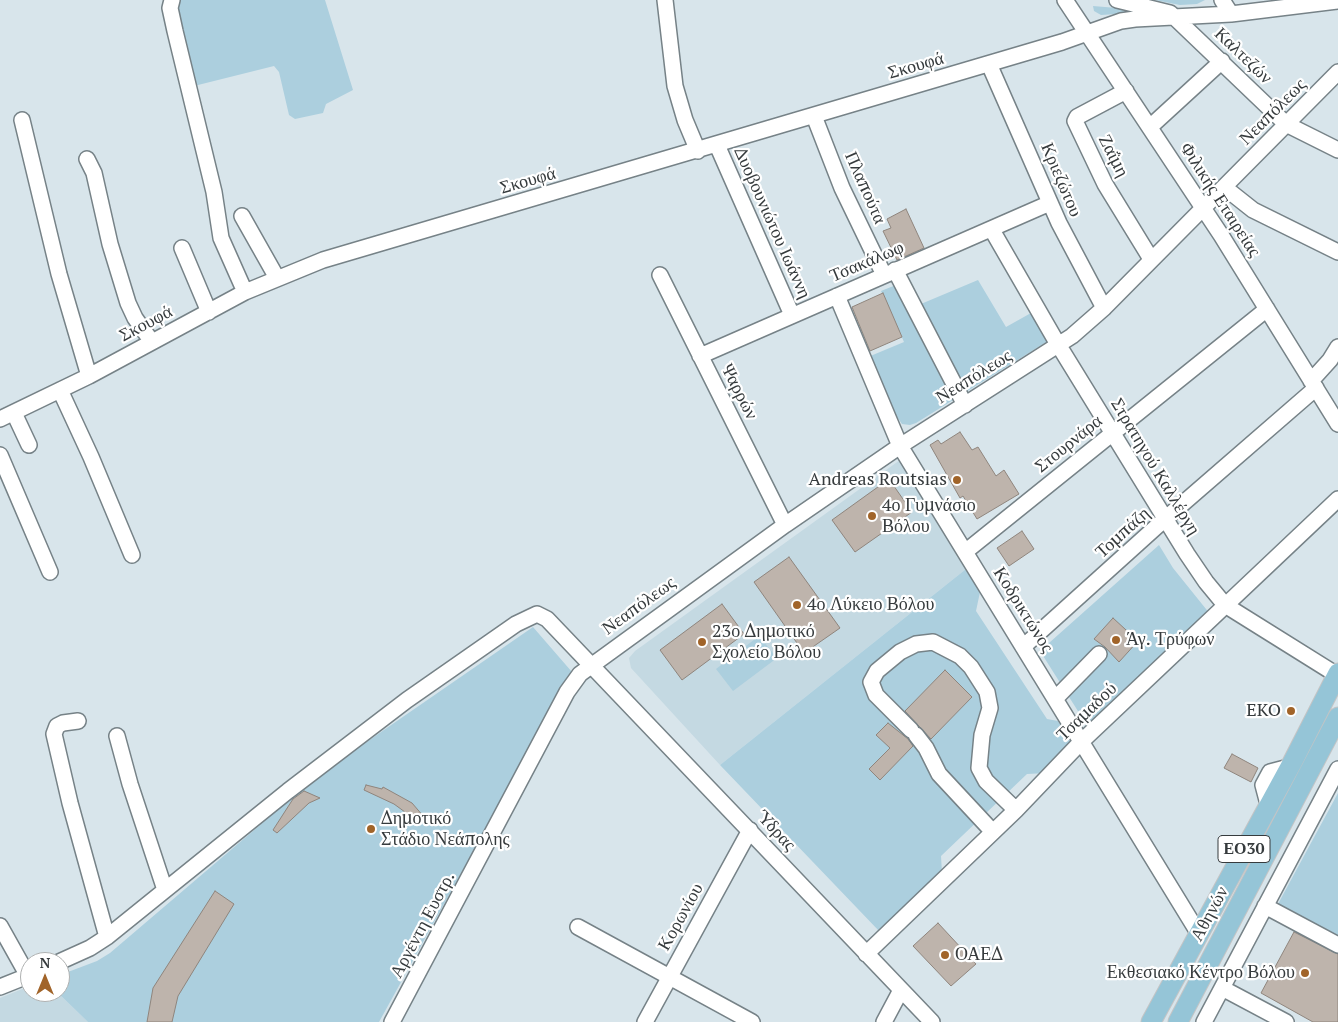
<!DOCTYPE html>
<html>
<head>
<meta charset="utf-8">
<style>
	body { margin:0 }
	#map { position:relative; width:1338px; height:1022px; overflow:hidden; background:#d8e5eb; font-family:"PT Serif",serif }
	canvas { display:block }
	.north { position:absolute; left:20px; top:952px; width:50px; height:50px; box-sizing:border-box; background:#fff; border:1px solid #afb1b1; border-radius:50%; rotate:0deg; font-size:14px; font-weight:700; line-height:20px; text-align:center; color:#363b3d }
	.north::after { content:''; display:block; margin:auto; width:18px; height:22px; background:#a16429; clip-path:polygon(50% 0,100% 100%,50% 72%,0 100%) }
</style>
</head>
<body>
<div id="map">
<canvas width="1338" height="1022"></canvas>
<div class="north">N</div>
</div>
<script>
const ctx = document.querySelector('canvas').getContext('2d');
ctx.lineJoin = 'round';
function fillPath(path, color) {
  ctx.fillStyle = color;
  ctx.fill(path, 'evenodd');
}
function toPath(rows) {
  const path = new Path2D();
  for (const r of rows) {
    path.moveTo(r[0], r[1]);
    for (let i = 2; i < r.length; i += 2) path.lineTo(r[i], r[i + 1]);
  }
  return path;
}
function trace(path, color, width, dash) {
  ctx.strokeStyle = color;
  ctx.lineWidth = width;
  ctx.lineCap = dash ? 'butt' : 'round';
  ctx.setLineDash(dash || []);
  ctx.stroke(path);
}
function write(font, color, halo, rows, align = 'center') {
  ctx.font = font + ' "PT Serif",serif';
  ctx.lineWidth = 4.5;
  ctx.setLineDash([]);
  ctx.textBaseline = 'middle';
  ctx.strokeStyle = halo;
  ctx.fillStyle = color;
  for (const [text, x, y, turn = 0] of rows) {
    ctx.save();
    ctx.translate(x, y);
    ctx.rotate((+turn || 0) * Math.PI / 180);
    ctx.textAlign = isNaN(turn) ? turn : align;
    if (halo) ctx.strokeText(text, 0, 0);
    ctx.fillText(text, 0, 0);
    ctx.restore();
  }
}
const built = toPath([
	[900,460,966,569,720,765,631,668,629,658,635,651],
	[30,986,30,992,57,992,88,1022,0,1022,0,998]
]);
const green = toPath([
	[175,0,325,0,353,90,326,104,323,113,295,119,289,115,279,72,274,66,190,87],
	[1155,0,1205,0,1197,4,1180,5],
	[1093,6,1117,8,1131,13,1101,15,1094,11],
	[978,280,1006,327,1031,313,1048,341,916,423,910,425,902,424,895,414,868,357,904,342,881,291,896,285,909,309],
	[1159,545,1173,568,1210,614,1088,727,1040,651],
	[966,569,980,592,976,611,1047,719,1058,721,1075,747,1047,773,1027,774,941,856,942,873,880,932,720,765],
	[533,627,572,672,379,1022,88,1022,57,992,60,992,60,975,97,961,110,953,287,802,368,741],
	[759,636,777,658,733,691,716,669],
	[1338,793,1338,937,1278,904]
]);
const building = toPath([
	[906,209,924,248,897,260,883,231,891,228,887,219,906,209],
	[883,293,902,337,870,351,852,307,883,293],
	[960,432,972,450,978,447,996,476,1004,470,1019,494,977,519,963,496,960,498,930,445,938,440,941,444,960,432],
	[889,479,912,512,855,552,832,520,889,479],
	[1022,531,1034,549,1009,566,997,548,1022,531],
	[789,557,840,628,804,653,754,582,789,557],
	[722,604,744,634,682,680,660,650,722,604],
	[1113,618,1138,641,1119,662,1105,647,1094,639,1113,618],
	[945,670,972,697,931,739,905,711,945,670],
	[888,723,908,739,913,746,880,780,869,769,890,748,876,735,888,723],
	[1232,754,1258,768,1251,782,1224,768,1232,754],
	[366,785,382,789,383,787,412,803,424,817,420,823,394,804,364,790,366,785],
	[304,791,320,798,309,803,277,833,273,830,293,799,304,791],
	[215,891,234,904,178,996,172,1022,147,1022,153,988,215,891],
	[938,923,976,964,951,986,913,946,938,923],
	[1294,932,1338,954,1338,1022,1313,1022,1261,993,1294,932]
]);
const minor = toPath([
	[172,0,170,8,175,31,214,192,221,238,245,292],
	[665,0,675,86,685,120,698,151],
	[1065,0,1221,235,1338,424],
	[1117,0,1170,13,1286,124,1338,150],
	[1222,0,1231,14],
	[989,64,1059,223,1104,308],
	[1126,91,1077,117,1075,121,1105,184,1151,259],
	[814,116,842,188,884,275],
	[22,120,59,274,89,376],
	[1150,127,1222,61],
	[717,145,792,315],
	[87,159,94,173,110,244,128,303,135,318,152,342],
	[1224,187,1253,210,1338,252],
	[242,216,277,278],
	[992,230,1056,341,1187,554,1206,582,1225,605,1337,675],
	[182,248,209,312],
	[895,270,965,405],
	[660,275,785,525],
	[837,296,900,446,1199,934],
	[700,356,1050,203],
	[1311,381,1330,360,1338,347],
	[60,390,91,457,132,555],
	[14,413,29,445],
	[0,419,89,376,245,292,323,260,1062,42,1121,21,1135,19,1231,14,1338,1],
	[0,455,50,572],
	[965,552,1267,309],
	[1023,647,1165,519,1316,388],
	[1056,698,1099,654],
	[78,721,63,723,57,726,54,734,70,803,107,937],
	[911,730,876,695,871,682,877,671,900,652,916,644,933,642,960,656,971,667,987,692,990,708,982,735,979,768,986,781,1016,810],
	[916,735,926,748,939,774,993,832],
	[117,736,130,784,165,890],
	[1268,804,1263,785,1270,772,1289,767],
	[1265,906,1338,945],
	[0,926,28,976],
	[578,927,752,1022],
	[866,954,1016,810,1081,742,1338,499],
	[59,962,90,948,107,937,288,791,407,700,516,624,537,614,547,619,932,1022],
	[0,987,30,975],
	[1222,988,1286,1022],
	[392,1022,567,692,580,674,785,525,900,446,1072,336,1104,308,1338,72],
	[645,1022,750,830],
	[884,1022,901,990],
	[1204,1022,1338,769]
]);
const major = toPath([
	[1151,1022,1292,763,1338,673],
	[1178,1022,1338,717]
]);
const markers = [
	[957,480,5,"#a16429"],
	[872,516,5,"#a16429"],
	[797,605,5,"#a16429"],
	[1116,640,5,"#a16429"],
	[702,642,5,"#a16429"],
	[1291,711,5,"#a16429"],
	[371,829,5,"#a16429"],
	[945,955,5,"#a16429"],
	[1305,973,5,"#a16429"]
];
const shields = [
	[1244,849,52]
];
const shieldNames = [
	["ΕΟ30",1244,849]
];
const streetNames = [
	["Καλτεζών",1243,56,44],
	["Σκουφά",916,66,-16],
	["Νεαπόλεως",1273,112,-45],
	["Ζαΐμη",1113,156,63],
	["Κριεζώτου",1061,180,67],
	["Σκουφά",528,181,-16],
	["Πλαπούτα",865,188,66],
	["Φιλικής Εταιρείας",1220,200,57],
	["Δυοβουνιώτου Ιωάννη",772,223,66],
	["Τσακάλωφ",867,262,-23],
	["Σκουφά",146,324,-28],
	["Νεαπόλεως",974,377,-32],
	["Ψαρρών",739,392,63],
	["Στουρνάρα",1069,444,-39],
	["Στρατηγού Καλλέργη",1155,467,59],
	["Τομπάζη",1123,533,-42],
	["Νεαπόλεως",639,606,-36],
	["Κοδρικτώνος",1023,610,58],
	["Τσαμαδού",1087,712,-44],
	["Ύδρας",776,831,47],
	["Αθηνών",1210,914,-62],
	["Κορωνίου",681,917,-61],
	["Αργέντη Ευστρ.",423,925,-62]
];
const poiNames = [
	["Andreas Routsias",947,480,"right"],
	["4ο Γυμνάσιο",882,506],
	["Βόλου",882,527],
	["4ο Λύκειο Βόλου",807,605],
	["23ο Δημοτικό",712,632],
	["Σχολείο Βόλου",712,653],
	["Άγ. Τρύφων",1126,640],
	["EKO",1281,711,"right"],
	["Δημοτικό",381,819],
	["Στάδιο Νεάπολης",381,840],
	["ΟΑΕΔ",955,955],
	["Εκθεσιακό Κέντρο Βόλου",1295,973,"right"]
];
fillPath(built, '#c4d9e2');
fillPath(green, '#accfde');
fillPath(building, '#beb4ac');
trace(building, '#8f857d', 1);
trace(minor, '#768287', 18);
trace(major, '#c3c4c5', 21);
trace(minor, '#fff', 15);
trace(major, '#95c5d7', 19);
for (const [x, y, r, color] of markers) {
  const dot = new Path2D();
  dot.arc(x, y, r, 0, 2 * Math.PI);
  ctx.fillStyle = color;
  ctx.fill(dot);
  trace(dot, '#fff', 2);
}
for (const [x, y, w] of shields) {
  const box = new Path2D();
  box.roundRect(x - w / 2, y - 13.5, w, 27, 4);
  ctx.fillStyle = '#fff';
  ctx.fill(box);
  trace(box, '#363b3d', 1);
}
write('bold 16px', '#363b3d', null, shieldNames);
write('18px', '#363b3d', '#fff', streetNames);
write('18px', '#363b3d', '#fff', poiNames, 'left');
</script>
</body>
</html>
